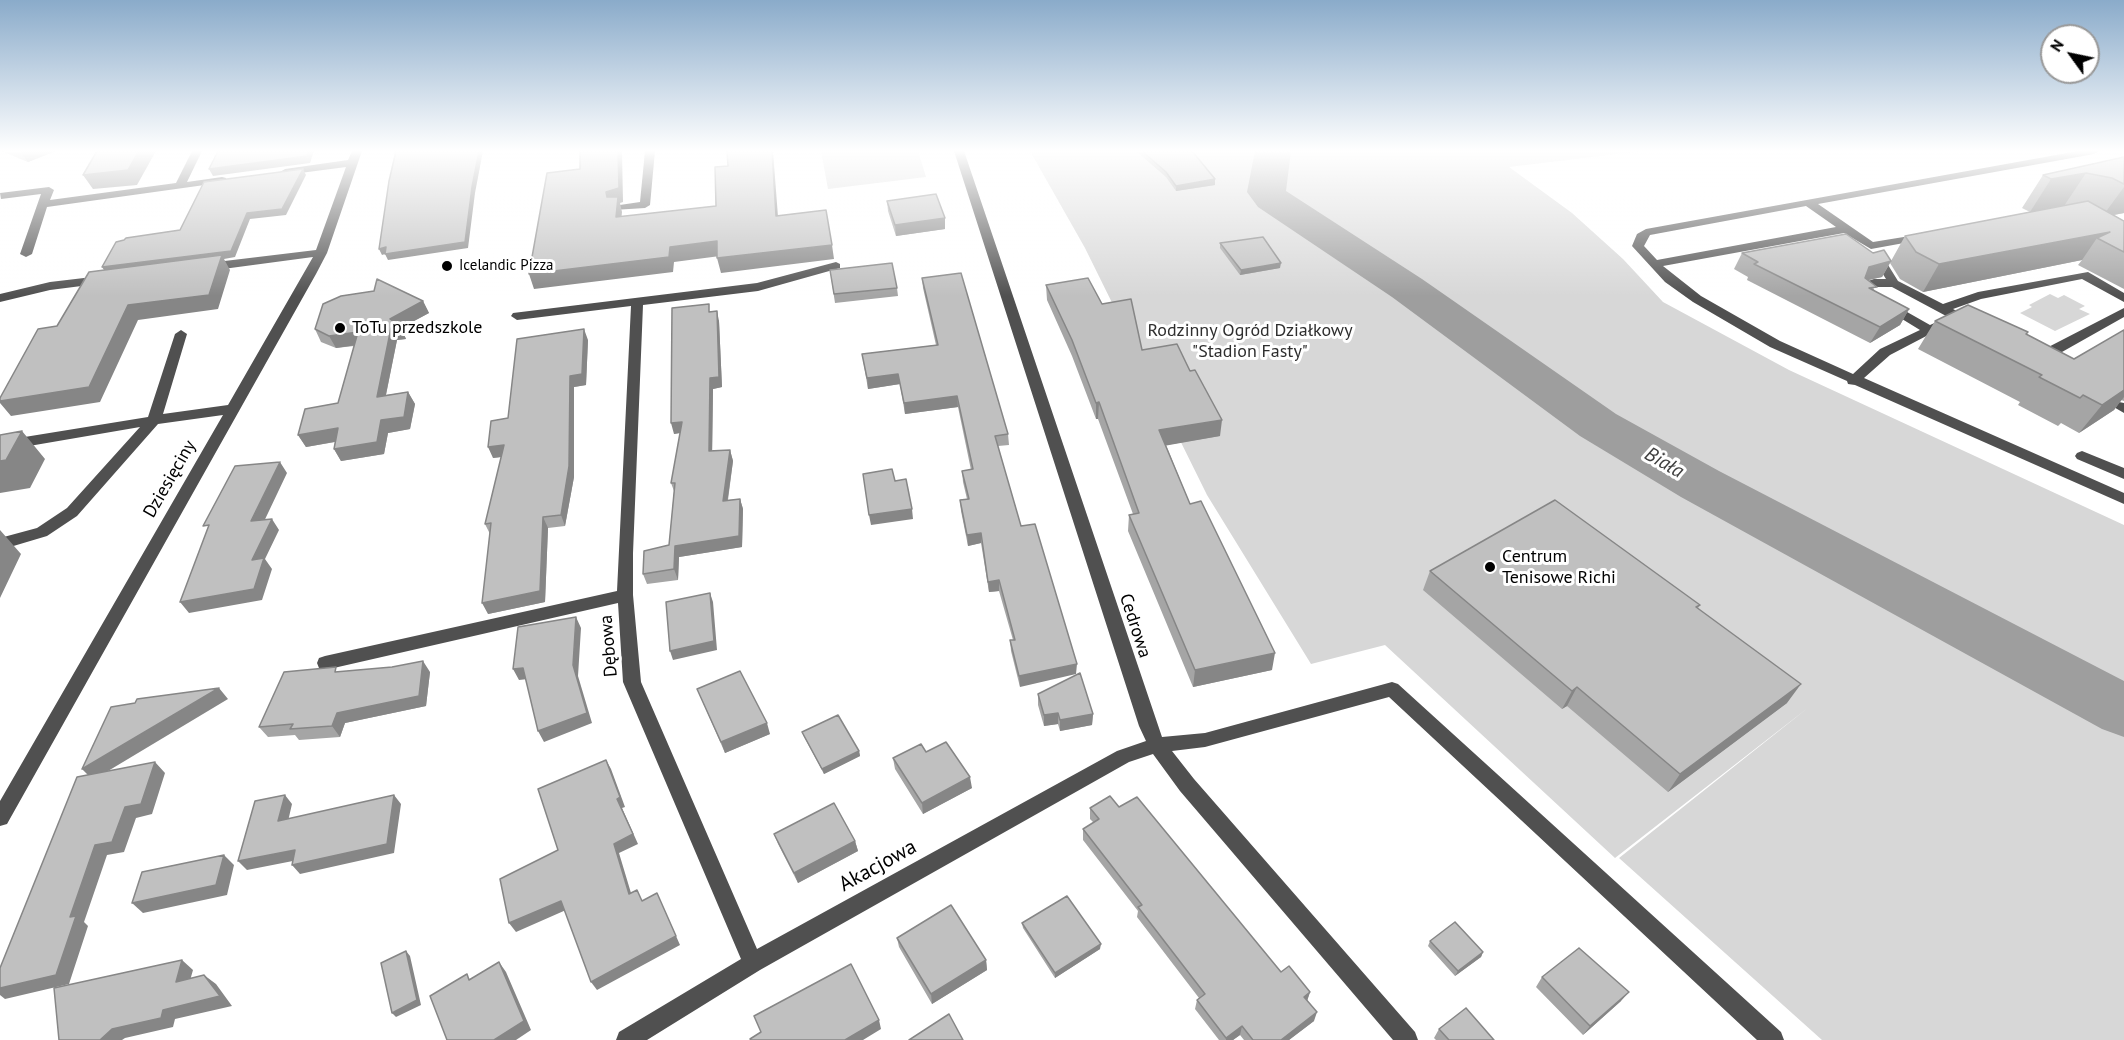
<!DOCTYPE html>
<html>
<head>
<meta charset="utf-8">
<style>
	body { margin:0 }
	#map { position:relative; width:2124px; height:1040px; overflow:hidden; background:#fff; font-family:"PT Sans",sans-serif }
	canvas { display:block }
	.north { position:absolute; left:2040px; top:24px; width:60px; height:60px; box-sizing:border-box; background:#fff; border:2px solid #999; border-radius:50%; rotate:303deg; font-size:16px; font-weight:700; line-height:24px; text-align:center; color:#000 }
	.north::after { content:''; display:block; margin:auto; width:21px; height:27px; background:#000; clip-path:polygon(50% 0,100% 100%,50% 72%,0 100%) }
</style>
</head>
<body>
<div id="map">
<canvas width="2124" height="1040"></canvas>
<div class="north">N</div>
</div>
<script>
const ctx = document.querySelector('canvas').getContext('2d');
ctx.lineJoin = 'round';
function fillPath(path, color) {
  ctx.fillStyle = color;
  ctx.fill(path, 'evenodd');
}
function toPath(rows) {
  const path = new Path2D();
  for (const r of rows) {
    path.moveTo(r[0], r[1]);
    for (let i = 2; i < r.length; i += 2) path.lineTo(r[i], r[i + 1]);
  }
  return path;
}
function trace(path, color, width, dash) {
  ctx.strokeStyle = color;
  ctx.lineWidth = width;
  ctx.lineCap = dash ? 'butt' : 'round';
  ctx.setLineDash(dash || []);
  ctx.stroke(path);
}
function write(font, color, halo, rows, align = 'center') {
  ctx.font = font + ' "PT Sans",sans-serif';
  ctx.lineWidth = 6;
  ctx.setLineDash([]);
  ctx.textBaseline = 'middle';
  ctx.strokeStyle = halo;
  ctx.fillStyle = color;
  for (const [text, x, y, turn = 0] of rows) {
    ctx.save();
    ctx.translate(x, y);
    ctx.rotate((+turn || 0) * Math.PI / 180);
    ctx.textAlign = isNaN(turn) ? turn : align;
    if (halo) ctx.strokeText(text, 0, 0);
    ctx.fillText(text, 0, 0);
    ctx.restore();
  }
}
const green = toPath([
	[821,151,918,151,926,177,828,189],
	[1030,151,1642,151,1509,167,1572,213,1623,259,1663,302,1789,370,2124,525,2124,1040,1822,1040,1619,858,1809,707,1615,858,1385,645,1311,664,1207,495,1085,248],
	[2050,294,2058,298,2064,295,2085,306,2079,309,2090,314,2055,331,2020,313,2032,307,2029,305]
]);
const river = toPath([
	[1255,151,1291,151,1286,191,1422,279,1616,414,1719,471,2124,681,2124,737,2102,729,1681,497,1580,436,1392,297,1258,207,1247,192,1255,151]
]);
const minor = toPath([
	[192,151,202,151,187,182,222,177,226,178,226,182,47,207,32,254,26,257,20,254,41,194,1,199,0,193,49,187,54,190,50,200,176,183,192,151],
	[352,151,362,151,327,253,316,274,7,824,0,826,0,801,223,415,158,424,77,516,47,536,0,550,0,538,37,528,67,508,140,427,0,451,0,441,148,417,175,334,181,330,187,334,163,414,228,405,313,257,208,271,202,267,208,263,316,250,346,167,285,175,280,172,285,169,348,160,352,151],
	[645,151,655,151,650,205,645,208,613,210,613,206,640,202,645,151],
	[954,151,964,151,1162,737,1205,733,1392,682,1398,684,1781,1032,1784,1040,1757,1040,1389,697,1205,747,1172,751,1194,779,1415,1032,1418,1040,1393,1040,1180,791,1153,754,1129,762,760,970,647,1040,616,1040,619,1032,741,959,623,682,618,603,325,670,319,668,317,663,319,658,325,656,617,591,631,306,517,320,511,316,513,313,757,283,836,262,840,264,840,268,758,291,643,305,633,553,633,595,641,682,757,949,1117,751,1146,741,1139,726,954,151],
	[2078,151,2099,151,2094,154,1818,204,1873,242,1922,234,1926,235,1926,239,1871,249,1844,233,1663,266,1701,296,1780,341,1853,374,1880,349,1920,330,1858,292,1862,283,1874,279,1886,279,1870,254,1872,252,1880,252,1898,281,1943,304,1978,292,2088,272,2124,293,2124,302,2082,279,1981,299,1953,309,1971,319,1971,325,1963,325,1955,321,1890,355,1864,378,2124,493,2124,504,1855,385,1848,384,1847,381,1770,347,1693,302,1665,282,1632,246,1637,234,1646,229,2078,151],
	[1806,206,1836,227,1657,260,1644,246,1650,235,1806,206],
	[1875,287,1892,287,1948,317,1930,325,1870,291,1875,287],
	[101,276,107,280,105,283,50,290,0,302,0,294,50,282,101,276],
	[2124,308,2124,317,2046,361,2036,361,2031,356,2124,308],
	[2119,402,2124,403,2124,413,2112,406,2119,402],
	[2082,451,2124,468,2124,479,2077,459,2075,456,2077,453,2082,451]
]);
const wall = toPath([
	[1,151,56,151,28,162],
	[1136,151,1192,151,1215,179,1215,185,1176,191,1166,177],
	[2124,157,2124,213,2114,215,2124,221,2124,289,2078,265,2082,260,1923,292,1900,279,1890,263,1882,277,1868,280,1875,291,1909,309,1900,325,1870,343,1747,280,1748,277,1734,269,1742,253,1873,253,1891,261,1905,236,2065,206,2030,212,2022,208,2043,175],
	[887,201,945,218,945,229,896,236,888,211],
	[1220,243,1280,268,1240,275,1220,248],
	[830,270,897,288,898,296,835,303],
	[922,278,1008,434,1009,445,998,446,1021,526,1020,687,1011,651,1010,640,1013,640,999,591,989,592,981,543,968,546,961,511,960,500,967,499,963,482,962,471,971,470,958,407,905,414,900,384,868,389,862,354,936,345,923,288],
	[1046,285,1102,304,1220,436,1166,445,1190,504,1272,670,1193,687,1128,531,1129,515,1133,514,1098,419,1096,419,1072,356,1047,300],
	[423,301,429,313,401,328,406,339,397,340,386,395,408,392,415,404,410,429,388,433,384,454,341,461,334,449,335,442,306,447,298,435,338,403,354,346,336,348,321,342,315,329],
	[711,312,719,321,722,387,713,389,712,451,730,450,733,461,728,500,740,499,743,509,742,547,679,557,678,580,647,584,643,574,669,545,674,491,671,483,680,433,674,434],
	[1935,321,2026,334,2074,359,2124,330,2124,401,2121,400,2114,410,2079,433,2061,423,2058,426,2018,405,2020,402,1918,349],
	[588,340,586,385,574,387,574,477,565,526,548,528,545,602,488,614,490,534,485,524,501,457,493,458],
	[1430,571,1700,605,1698,608,1787,703,1668,792,1567,706,1562,709,1423,590],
	[340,672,430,672,426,706,345,723,340,737,299,740,295,735,268,737,259,727],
	[697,689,770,734,725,753],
	[1038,694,1093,714,1092,725,1060,731,1058,724,1044,726,1038,705],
	[802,732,859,751,860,756,824,774,804,737],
	[926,752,972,788,923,814,895,769,893,758],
	[1119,807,1281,972,1310,992,1307,1001,1314,1021,1289,1040,1244,1040,1240,1035,1233,1040,1219,1040,1195,1009,1197,1000,1199,998,1137,917,1138,911,1083,840,1083,829,1094,823,1090,819,1090,808],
	[774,834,855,841,858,851,798,883,778,844],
	[1022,923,1100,949,1055,978,1023,928],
	[897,938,986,960,987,970,932,1004,899,947],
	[1430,941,1483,952,1481,957,1455,976,1428,946],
	[1542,977,1621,1001,1583,1035,1536,987],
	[1439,1029,1494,1040,1436,1040,1434,1038]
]);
const shadedWall = toPath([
	[20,151,56,151,28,162],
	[139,151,156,151,137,185,93,189,83,175],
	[308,151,314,151,310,163,213,176,209,169],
	[479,151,483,151,475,193,468,248,388,260,385,254,382,255,379,249,472,187],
	[618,151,621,151,622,152,623,202,620,203,622,212,620,232,607,197,606,192],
	[772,151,773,151,779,230,776,216],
	[303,169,306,175,286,215,250,219,235,257,224,259,230,270,218,309,138,320,100,402,11,416,0,403,0,401,106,273,102,267,247,213],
	[2086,173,2064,206,2030,212,2051,179],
	[1215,179,1215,185,1176,191,1176,186],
	[2124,187,2124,213,2102,217],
	[945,218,945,229,896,236,895,225],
	[2110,232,2097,238,2082,260,1923,292,1939,264],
	[717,241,720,256,674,262,673,272,534,289,529,274,670,247],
	[832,245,834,259,721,273,717,258],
	[1891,261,1882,277,1860,282,1869,267],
	[1281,263,1280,268,1240,275,1241,270],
	[423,301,429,313,401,328,406,339,397,340,383,409,377,397,390,319],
	[1909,309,1900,325,1870,343,1880,327],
	[717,311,719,321,722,387,713,389,712,462,709,451,710,378],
	[584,329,588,340,586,385,574,387,574,477,565,526,561,515,570,376],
	[358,332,364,344,336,348,329,336],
	[898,374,900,384,868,389,867,378],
	[2124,388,2124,397,2114,410,2079,433,2102,405],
	[408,392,415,404,410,429,388,433,384,454,341,461,334,449,381,420],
	[957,396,958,407,905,414,904,403],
	[1099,402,1098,419,1096,419,1096,403],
	[1222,420,1220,436,1158,447,1159,430],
	[682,422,685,432,674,434,671,423],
	[338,428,345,440,306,447,298,435],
	[22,431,45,459,30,488,0,493,0,461],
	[504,445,509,456,493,458,488,447],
	[730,450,733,461,726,511,723,501],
	[280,462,287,473,259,532,251,521],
	[740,499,743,509,742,547,679,557,678,580,674,569,675,546],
	[912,509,913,519,871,525,869,515],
	[543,517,548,528,545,602,488,614,482,603],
	[272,519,279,530,265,559,272,569,262,600,189,613,180,602,252,560],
	[0,530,21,554,0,598],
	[981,533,981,543,968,546,967,535],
	[999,580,999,591,989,592,988,582],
	[710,593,713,602,717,650,673,660,670,651],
	[576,617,581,628,578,676,592,723,544,742,538,731,573,665],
	[1275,653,1272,670,1193,687,1195,670],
	[423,661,430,672,426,706,345,723,340,737,332,726,337,713],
	[1077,664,1076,674,1020,687,1019,676],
	[523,668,528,679,519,680,513,669],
	[1801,684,1787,703,1668,792,1680,774],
	[1577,687,1567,706,1562,709,1572,691],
	[219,688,228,699,93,780,82,769],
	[1058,713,1058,724,1044,726,1044,715],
	[1093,714,1092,725,1060,731,1060,720],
	[767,723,770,734,725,753,721,742],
	[859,751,860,756,824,774,822,769],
	[606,760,611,769,625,807,622,808,638,844,619,853,634,903,629,894,614,844,617,799],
	[155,762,165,773,152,814,136,818,124,852,107,855,84,922,88,926,69,984,5,999,0,995,0,988,70,917,95,845,125,807],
	[970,777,972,788,923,814,922,803],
	[285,795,292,804,286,830,278,821],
	[394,795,401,804,394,853,300,874,292,865],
	[855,841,858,851,798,883,794,873],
	[295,850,303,859,247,870,238,861],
	[224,855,234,865,227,895,143,913,132,903],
	[657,893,680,945,597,990,591,982],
	[561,901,566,910,516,932,509,923],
	[1101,944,1100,949,1055,978,1055,973],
	[406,951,410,956,421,1005,396,1017,392,1013],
	[1483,952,1481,957,1455,976,1458,971],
	[182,960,193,970,187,991,176,982],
	[986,960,987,970,932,1004,931,994],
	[499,962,506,972,531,1030,516,1040,494,1040],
	[204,975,216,984,232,1006,175,1019,173,1027,125,1038,122,1040,100,1040,112,1029,163,1010],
	[1310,992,1307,1001,1304,997],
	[1629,992,1621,1001,1583,1035,1590,1026],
	[1317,1012,1314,1021,1289,1040,1281,1040],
	[879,1020,881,1029,863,1040,845,1040],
	[1242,1026,1240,1035,1233,1040,1226,1040,1226,1038]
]);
const building = toPath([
	[97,151,139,151,128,170,83,175,97,151],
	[218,151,308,151,307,156,209,169,218,151],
	[396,151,479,151,472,187,465,242,385,254,386,247,379,249,389,181,396,151],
	[580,151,618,151,619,188,606,192,607,197,618,197,616,217,716,206,715,167,728,166,727,151,772,151,776,216,826,210,832,245,717,258,717,241,670,247,669,257,529,274,547,173,580,169,580,151],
	[1142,151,1192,151,1215,179,1176,186,1166,172,1142,151],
	[2124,157,2124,184,2112,178,2086,173,2051,179,2043,175,2124,157],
	[303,169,282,209,247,213,231,251,102,267,116,242,124,240,126,238,180,230,204,182,303,169],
	[936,194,945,218,895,225,887,201,936,194],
	[2088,201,2124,221,2124,252,2097,238,2110,232,1939,264,1916,252,1905,236,2088,201],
	[1846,234,1873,253,1884,250,1891,261,1869,267,1865,278,1877,287,1869,288,1909,309,1880,327,1754,264,1758,262,1742,253,1846,234],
	[1263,237,1281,263,1241,270,1220,243,1263,237],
	[222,255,209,295,128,305,89,387,0,401,0,398,38,329,57,326,89,272,222,255],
	[892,263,897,288,834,294,830,270,892,263],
	[961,273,1008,434,995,436,1021,526,1035,524,1077,664,1019,676,1010,640,1015,640,999,580,988,582,981,533,967,535,960,500,969,499,962,471,973,469,957,396,904,403,898,374,867,378,862,354,938,345,922,278,961,273],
	[1088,278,1102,304,1131,299,1142,350,1177,344,1190,371,1195,370,1222,420,1159,430,1190,504,1201,501,1275,653,1195,670,1129,515,1139,513,1099,402,1096,403,1072,340,1046,285,1088,278],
	[377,279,423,301,390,319,400,327,391,328,377,397,408,392,404,417,381,420,377,442,334,449,338,428,298,435,305,409,338,403,358,332,329,336,315,329,323,304,341,296,374,291,377,279],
	[709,304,709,312,717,311,719,377,710,378,709,451,730,450,723,501,740,499,739,536,675,546,674,569,643,574,644,551,669,545,675,483,671,483,682,422,671,423,672,308,709,304],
	[1968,305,2028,332,2026,334,2074,359,2124,330,2124,390,2102,405,2083,395,2080,398,2039,377,2042,375,1935,321,1968,305],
	[584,329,582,374,570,376,569,466,561,515,543,517,540,591,482,603,491,523,485,524,504,445,488,447,491,421,508,418,517,339,584,329],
	[22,431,6,460,0,461,0,435,22,431],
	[280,462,251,521,272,519,252,560,264,558,254,589,180,602,209,525,203,526,235,466,280,462],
	[892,469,895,481,906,479,912,509,869,515,863,474,892,469],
	[1555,500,1700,605,1696,607,1801,684,1680,774,1577,687,1572,691,1430,571,1555,500],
	[710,593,714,641,670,651,666,602,710,593],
	[576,617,573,665,587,713,538,731,523,668,513,669,518,627,576,617],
	[423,661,419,696,337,713,332,726,290,729,293,724,259,727,284,672,336,667,335,672,392,667,423,661],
	[740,671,767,723,721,742,697,689,740,671],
	[1080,673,1093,714,1060,720,1058,713,1044,715,1038,694,1080,673],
	[219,688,82,769,111,707,135,703,137,699,219,688],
	[838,715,859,751,822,769,802,732,838,715],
	[946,742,970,777,922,803,893,758,921,744,926,752,946,742],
	[606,760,620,797,617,799,633,834,614,844,629,894,637,890,642,901,657,893,676,936,591,982,561,901,509,923,500,879,558,850,538,789,606,760],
	[155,762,141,804,125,807,112,842,95,845,70,917,76,916,56,975,0,988,0,968,77,777,155,762],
	[285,795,278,821,394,795,387,844,292,865,295,850,238,861,255,801,285,795],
	[1110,796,1119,807,1137,797,1281,972,1289,966,1310,992,1304,997,1317,1012,1281,1040,1253,1040,1242,1026,1226,1038,1197,1000,1205,994,1138,907,1142,905,1083,829,1099,819,1090,808,1110,796],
	[834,803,855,841,794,873,774,834,834,803],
	[224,855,216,885,132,903,142,872,224,855],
	[1067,896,1101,944,1055,973,1022,923,1067,896],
	[951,905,986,960,931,994,897,938,951,905],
	[1455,922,1483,952,1458,971,1430,941,1455,922],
	[1579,948,1629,992,1590,1026,1542,977,1579,948],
	[406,951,417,1000,392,1013,381,963,406,951],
	[182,960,176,982,204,975,220,996,163,1010,161,1018,112,1029,100,1040,59,1040,54,988,182,960],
	[499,962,524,1021,494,1040,447,1040,430,996,467,974,469,980,499,962],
	[851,964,879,1020,845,1040,751,1040,750,1039,761,1032,754,1016,851,964],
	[1466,1008,1494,1040,1449,1040,1439,1029,1466,1008],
	[949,1014,963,1040,909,1040,949,1014]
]);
const markers = [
	[447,266,6,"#000"],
	[340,328,6,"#000"],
	[1490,567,6,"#000"]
];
const farPoinames = [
	["Icelandic Pizza",459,266]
];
const poiNames = [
	["ToTu przedszkole",352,328],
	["Centrum",1502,557],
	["Tenisowe Richi",1502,578]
];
const parkNames = [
	["Rodzinny Ogród Działkowy",1250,331],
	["\"Stadion Fasty\"",1250,352]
];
const streetNames = [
	["Dziesięciny",170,479,-60],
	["Cedrowa",1135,626,72],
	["Dębowa",609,646,-95]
];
const waterNames = [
	["Biała",1664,463,30]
];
const nearStreetnames = [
	["Akacjowa",878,866,-29]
];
fillPath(green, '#d7d7d7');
fillPath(river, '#9e9e9e');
fillPath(minor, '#505050');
fillPath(wall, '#a5a5a5');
fillPath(shadedWall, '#868686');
fillPath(building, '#c0c0c0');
trace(building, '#868686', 1.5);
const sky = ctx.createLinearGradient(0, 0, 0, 296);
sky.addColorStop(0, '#8aabca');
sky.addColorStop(0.51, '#fff');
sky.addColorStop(1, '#ffffff00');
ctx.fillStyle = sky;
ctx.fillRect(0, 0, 2124, 296);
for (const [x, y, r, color] of markers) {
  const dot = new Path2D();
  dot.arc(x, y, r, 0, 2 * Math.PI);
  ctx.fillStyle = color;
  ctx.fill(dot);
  trace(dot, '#fff', 2);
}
write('15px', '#000', '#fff', farPoinames, 'left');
write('18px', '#000', '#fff', poiNames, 'left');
write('18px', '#2e2e2e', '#fff', parkNames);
write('18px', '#000', '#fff', streetNames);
write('italic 20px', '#3f3f3f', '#fff', waterNames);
write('21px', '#000', '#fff', nearStreetnames);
</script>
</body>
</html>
